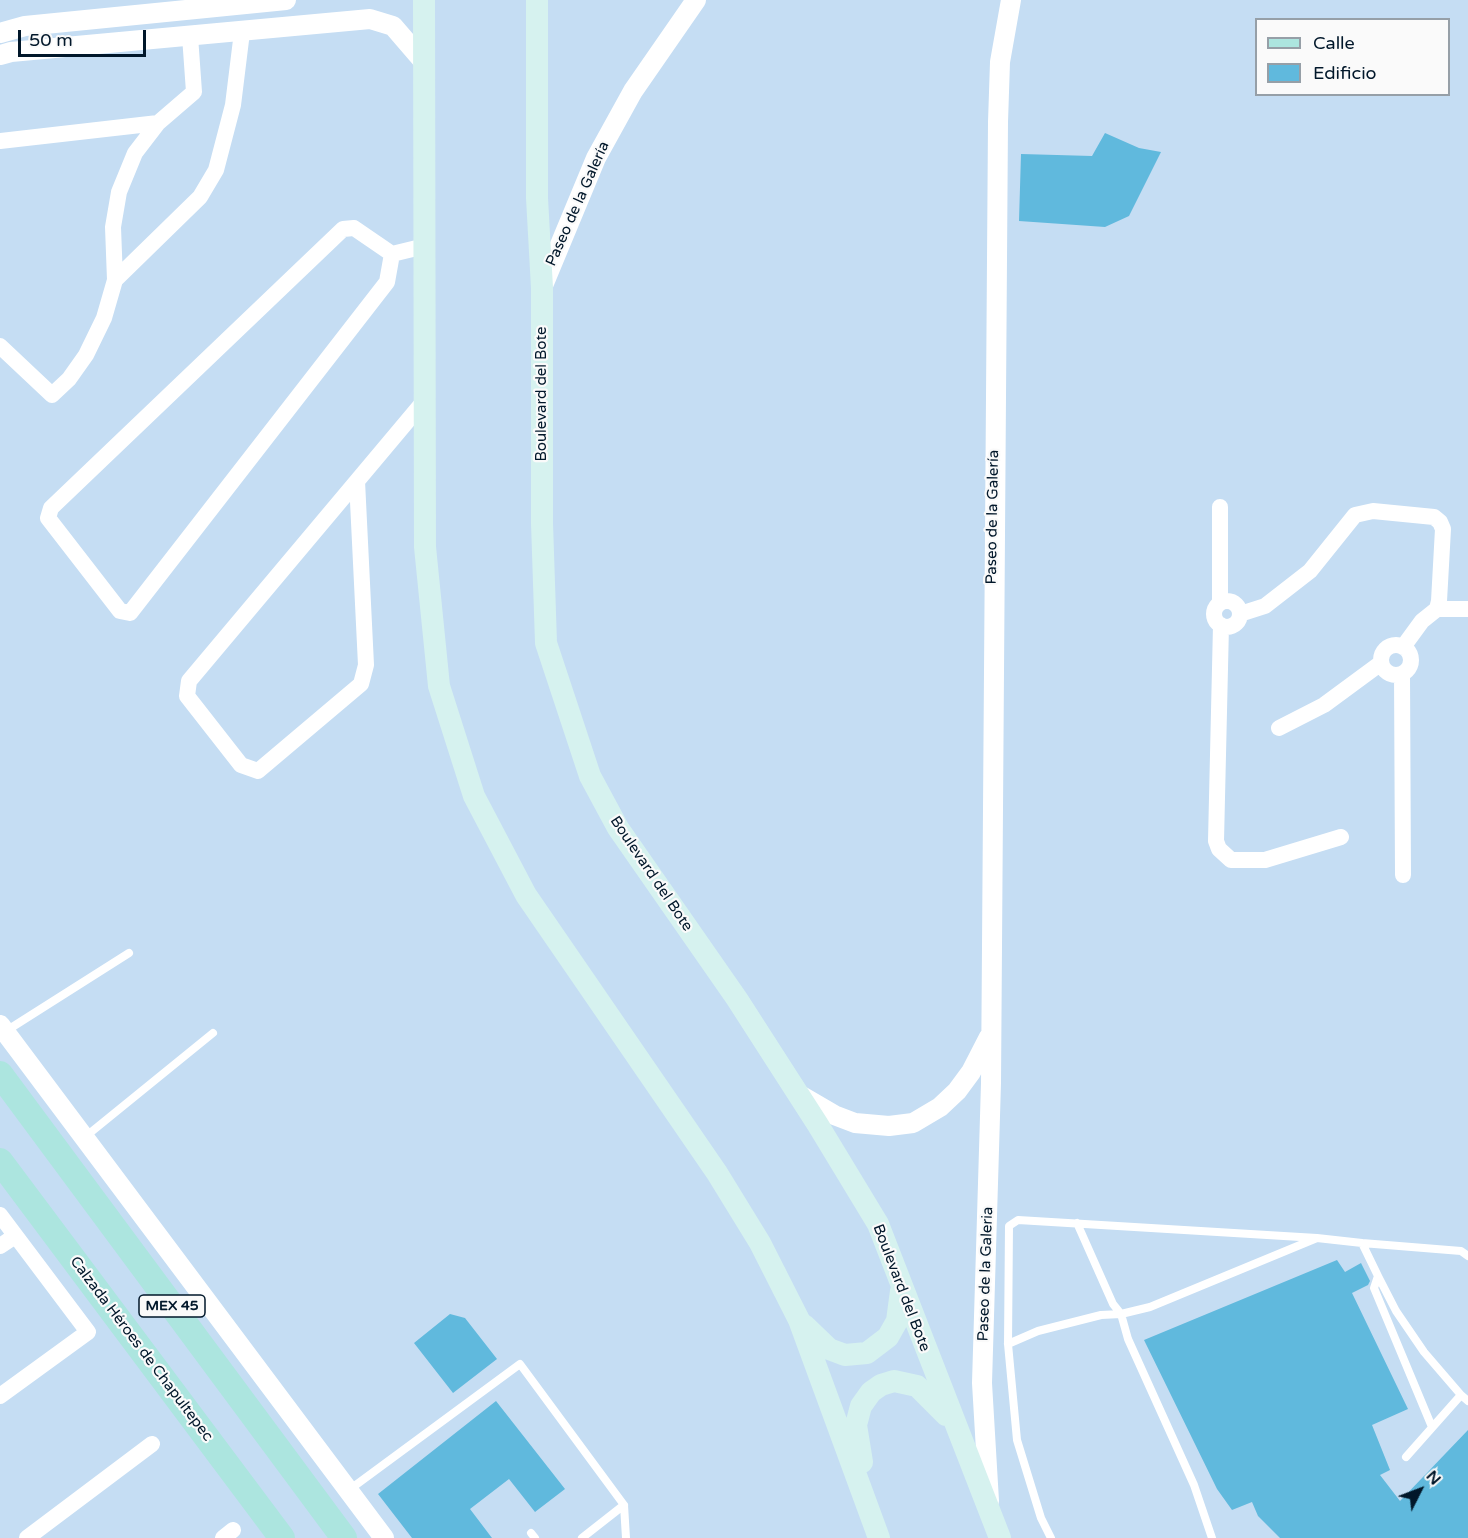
<!DOCTYPE html>
<html>
<head>
<meta charset="utf-8">
<style>
	body { margin:0 }
	#map { position:relative; width:1468px; height:1538px; overflow:hidden; background:#c5ddf3; font-family:"Varela Round",sans-serif }
	canvas { display:block }
	.legend { position:absolute; left:1255px; top:18px; width:195px; height:78px; box-sizing:border-box; background:#fafafa; border:2px solid #969fa7; margin:0; padding:8px 10px; list-style:none; font-size:18px; color:#01172a }
	.legend li { display:flex; align-items:center; gap:12px; height:30px }
	.legend b { width:30px; border:2px solid #969fa7 }
	.north { position:absolute; left:1390px; top:1460px; width:60px; height:60px; -webkit-text-stroke:4px #fafafa; paint-order:stroke; rotate:48deg; font-size:16px; font-weight:700; line-height:24px; text-align:center; color:#01172a }
	.north::after { content:''; display:block; margin:auto; width:21px; height:27px; background:#01172a; clip-path:polygon(50% 0,100% 100%,50% 72%,0 100%) }
	.scale { position:absolute; left:18px; top:30px; width:128px; height:27px; box-sizing:border-box; border:3px solid #01172a; border-top:0; padding-left:8px; font-size:18px; line-height:21px; white-space:nowrap; color:#01172a; -webkit-text-stroke:4px #fafafa; paint-order:stroke }
</style>
</head>
<body>
<div id="map">
<canvas width="1468" height="1538"></canvas>
<ul class="legend">
<li><b style="height:8px;background:#ace5df"></b>Calle</li>
<li><b style="height:16px;background:#60b9dd"></b>Edificio</li>
</ul>
<div class="north">N</div>
<div class="scale">50 m</div>
</div>
<script>
const ctx = document.querySelector('canvas').getContext('2d');
ctx.lineJoin = 'round';
function fillPath(path, color) {
  ctx.fillStyle = color;
  ctx.fill(path, 'evenodd');
}
function toPath(rows) {
  const path = new Path2D();
  for (const r of rows) {
    if (r.length === 3) {
      path.moveTo(r[0] + r[2], r[1]);
      path.arc(r[0], r[1], r[2], 0, 2 * Math.PI);
      continue;
    }
    path.moveTo(r[0], r[1]);
    for (let i = 2; i < r.length; i += 2) path.lineTo(r[i], r[i + 1]);
  }
  return path;
}
function trace(path, color, width, dash) {
  ctx.strokeStyle = color;
  ctx.lineWidth = width;
  ctx.lineCap = dash ? 'butt' : 'round';
  ctx.setLineDash(dash || []);
  ctx.stroke(path);
}
function write(font, color, halo, rows, align = 'center') {
  ctx.font = font + ' "Varela Round",sans-serif';
  ctx.lineWidth = 4.5;
  ctx.setLineDash([]);
  ctx.textBaseline = 'middle';
  ctx.strokeStyle = halo;
  ctx.fillStyle = color;
  for (const [text, x, y, turn = 0] of rows) {
    ctx.save();
    ctx.translate(x, y);
    ctx.rotate((+turn || 0) * Math.PI / 180);
    ctx.textAlign = isNaN(turn) ? turn : align;
    if (halo) ctx.strokeText(text, 0, 0);
    ctx.fillText(text, 0, 0);
    ctx.restore();
  }
}
const building = toPath([
	[1105,133,1139,148,1161,152,1129,216,1105,227,1019,221,1021,154,1092,156],
	[1337,1260,1345,1272,1361,1263,1370,1281,1368,1285,1352,1293,1408,1409,1372,1425,1390,1470,1380,1475,1400,1501,1468,1430,1468,1538,1280,1538,1258,1516,1252,1502,1232,1510,1217,1489,1144,1340],
	[450,1314,465,1318,497,1359,453,1393,414,1343],
	[496,1401,565,1489,535,1512,509,1479,470,1509,492,1538,412,1538,378,1494]
]);
const service = toPath([
	[6,1031,129,953],
	[85,1137,213,1033],
	[1077,1223,1113,1304,1121,1314,1128,1339,1194,1485,1212,1538],
	[1362,1243,1461,1251,1468,1256],
	[1378,1276,1396,1311,1424,1352,1461,1395],
	[1008,1344,1038,1331,1101,1315,1121,1314,1150,1307,1317,1238,1362,1243,1378,1276,1374,1288,1432,1427],
	[1406,1457,1461,1395,1468,1401],
	[349,1490,520,1364,624,1505,626,1538],
	[531,1533,535,1538],
	[582,1538,624,1505],
	[1051,1538,1041,1518,1017,1440,1008,1344,1009,1226,1018,1220,1317,1238]
]);
const minor = toPath([
	[0,141,158,123,194,92,190,36],
	[392,254,387,282,130,613,120,611,48,518,51,508,343,229,354,228,392,254,425,246],
	[115,280,113,227,119,192,135,153,158,123],
	[0,346,52,395,69,379,86,355,104,318,115,280,200,197,216,170,233,105,242,32],
	[357,481,366,665,361,684,258,771,241,765,187,696,189,681,357,481,425,400],
	[1220,507,1220,603],
	[1227,614,13],
	[1437,609,1468,609],
	[1240,614,1265,606,1310,571,1355,515,1373,511,1434,517,1440,522,1443,529,1439,601,1437,609,1422,621,1403,647],
	[1221,625,1216,841,1219,849,1231,860,1265,860,1341,837],
	[1396,660,15],
	[1402,674,1403,875],
	[1279,728,1324,705,1381,663],
	[0,1215,88,1332,0,1396],
	[0,1246,15,1236],
	[27,1538,152,1444],
	[223,1538,233,1530]
]);
const tertiary = toPath([
	[0,33,25,26,286,0],
	[0,55,11,52,370,19,393,26,424,62],
	[542,288,596,158,633,91,696,0],
	[0,1025,384,1538],
	[798,1094,834,1115,855,1123,889,1126,913,1123,940,1107,957,1091,971,1072,989,1037],
	[989,1501,982,1383,991,1083,998,122,1000,62,1011,0]
]);
const secondary = toPath([
	[424,0,425,547,439,686,474,796,526,895,717,1173,760,1243,799,1320,879,1538],
	[537,0,537,198,542,288,542,523,546,643,590,776,618,828,737,999,818,1125,878,1224,1000,1538],
	[804,1325,829,1349,845,1355,867,1353,888,1337,897,1321,901,1291],
	[862,1462,856,1425,861,1406,871,1392,881,1385,894,1381,917,1386,946,1415]
]);
const primary = toPath([
	[0,1074,344,1538],
	[0,1161,282,1538]
]);
const shields = [
	[172,1306,66]
];
const shieldNames = [
	["MEX 45",172,1306]
];
const streetNames = [
	["Paseo de la Galería",578,204,-66],
	["Boulevard del Bote",542,394,-90],
	["Paseo de la Galería",993,517,-89],
	["Boulevard del Bote",651,874,56],
	["Paseo de la Galeria",986,1274,-88],
	["Boulevard del Bote",901,1288,69],
	["Calzada Héroes de Chapultepec",141,1349,53]
];
fillPath(building, '#60b9dd');
trace(service, '#fff', 8);
trace(minor, '#fff', 16);
trace(tertiary, '#fff', 20);
trace(secondary, '#d6f2ef', 22);
trace(primary, '#ace5df', 26);
for (const [x, y, w] of shields) {
  const box = new Path2D();
  box.roundRect(x - w / 2, y - 11, w, 22, 4.5);
  ctx.fillStyle = '#fafafa';
  ctx.fill(box);
  trace(box, '#01172a', 1.5);
}
write('bold 14px', '#01172a', null, shieldNames);
write('15px', '#01172a', '#fafafa', streetNames);
</script>
</body>
</html>
